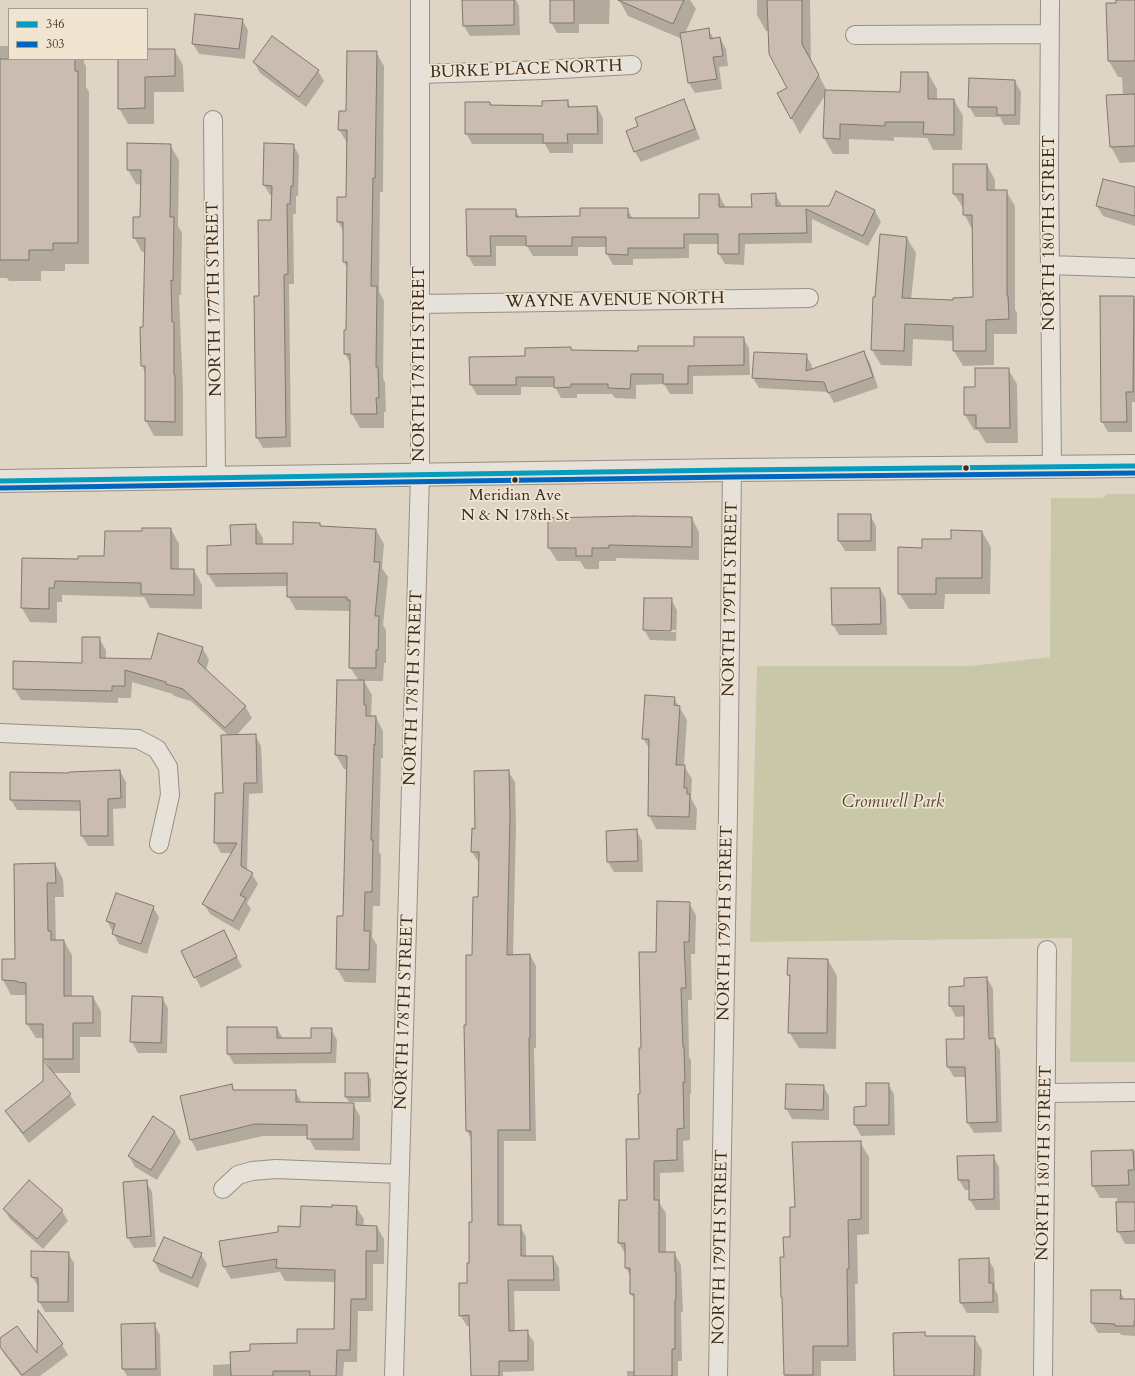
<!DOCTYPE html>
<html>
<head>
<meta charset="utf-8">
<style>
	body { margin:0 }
	#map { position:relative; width:1135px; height:1376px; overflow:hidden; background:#dfd5c5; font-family:Cardo,serif }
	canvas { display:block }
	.legend { position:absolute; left:8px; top:8px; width:140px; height:52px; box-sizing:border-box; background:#f1e5d2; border:1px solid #a69b8c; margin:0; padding:5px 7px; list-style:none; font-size:12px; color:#352b22 }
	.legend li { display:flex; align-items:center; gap:8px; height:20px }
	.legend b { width:20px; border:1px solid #a69b8c }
</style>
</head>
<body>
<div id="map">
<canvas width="1135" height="1376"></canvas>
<ul class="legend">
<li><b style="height:5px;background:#059cbd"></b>346</li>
<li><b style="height:5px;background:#0065bd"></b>303</li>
</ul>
</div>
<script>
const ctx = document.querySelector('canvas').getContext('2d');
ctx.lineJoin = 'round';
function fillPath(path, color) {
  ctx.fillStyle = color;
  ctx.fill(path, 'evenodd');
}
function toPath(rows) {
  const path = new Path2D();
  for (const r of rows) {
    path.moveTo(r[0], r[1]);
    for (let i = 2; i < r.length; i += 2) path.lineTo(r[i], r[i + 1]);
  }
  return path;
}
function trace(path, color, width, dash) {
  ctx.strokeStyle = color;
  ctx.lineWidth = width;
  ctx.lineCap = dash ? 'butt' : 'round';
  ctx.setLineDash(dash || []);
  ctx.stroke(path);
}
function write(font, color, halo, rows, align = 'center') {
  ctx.font = font + ' Cardo,serif';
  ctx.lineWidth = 3.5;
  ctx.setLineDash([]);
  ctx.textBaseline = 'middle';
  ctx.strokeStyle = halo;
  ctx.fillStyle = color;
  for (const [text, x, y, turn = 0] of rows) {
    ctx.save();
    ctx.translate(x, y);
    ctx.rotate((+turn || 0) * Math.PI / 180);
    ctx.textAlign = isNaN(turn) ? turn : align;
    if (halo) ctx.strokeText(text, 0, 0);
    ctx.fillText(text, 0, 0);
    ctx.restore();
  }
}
const green = toPath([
	[1108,494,1135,494,1135,1062,1070,1062,1072,938,750,942,757,666,971,666,1050,657,1051,498,1102,498]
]);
const shadow = toPath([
	[463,0,516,0,519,6,520,35,470,36,464,26],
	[551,0,610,0,609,24,579,24,579,33,557,33,551,22],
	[619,0,690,0,696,9,685,33,708,29,714,39,720,38,726,49,728,66,719,67,722,89,695,93,689,83,682,39,628,16],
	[757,0,810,0,811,61,827,91,901,93,928,73,937,89,937,100,954,100,963,116,962,150,933,150,927,138,894,137,894,141,849,139,849,154,833,154,824,138,826,94,800,134,778,93,788,88,769,31,766,31,757,15],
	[1117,0,1135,0,1135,162,1120,163,1111,147,1123,95,1122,77,1118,77,1109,61],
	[242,20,248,30,245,59,199,54,193,44],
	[272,38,318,71,324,81,306,107,260,73,254,62],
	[8,44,9,59,84,59,84,63,86,66,86,87,89,92,89,264,65,264,65,271,41,271,41,281,9,281,7,278,0,278,0,46,8,46],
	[147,50,174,50,183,65,184,92,154,92,154,124,128,124,119,108,119,59,147,59],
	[376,52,384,66,383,192,380,192,379,291,384,301,383,378,385,382,386,412,384,412,384,428,360,428,352,414,351,364,345,354,347,331,348,269,344,262,344,232,338,222,347,198,348,144,339,130],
	[1015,81,1021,92,1020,125,1004,125,1000,117,975,117,969,106],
	[567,101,571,108,597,107,603,118,603,144,573,144,573,153,550,153,545,144,472,144,466,133,490,103,492,106,543,107],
	[683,101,689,111,700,139,641,162,635,152,640,126],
	[170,145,179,160,178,226,182,233,181,295,179,295,183,391,183,436,154,436,146,421,146,374,142,366,146,252,142,252,134,237,141,218,142,185,136,184,128,170],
	[293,145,299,155,298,196,296,196,296,214,293,214,294,284,289,284,291,447,263,448,257,438,260,297,272,221,273,195,270,195,264,185],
	[987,165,995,180,995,191,1006,191,1015,206,1015,310,1017,312,1017,334,994,334,994,365,963,366,954,351,954,341,913,339,912,366,881,365,872,350,875,298,907,238,916,253,911,300,954,302,974,298,972,229,964,214,964,209,954,194],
	[1135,188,1135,226,1103,216,1097,206],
	[836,192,875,211,881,222,868,246,812,219,812,243,745,244,744,265,725,264,719,254,719,244,689,244,689,258,633,259,633,265,613,265,607,254,607,247,578,247,578,256,533,256,527,246,496,246,496,266,474,266,468,256,515,210,520,218,581,217,627,209,633,219,700,219,719,195,725,206,725,208,753,208,775,194,781,204,781,207,829,207],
	[1133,297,1135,300,1135,402,1132,402,1132,432,1108,432,1102,422],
	[743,338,749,348,750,375,693,376,693,394,670,394,664,384,636,385,636,399,615,398,612,394,577,394,577,398,561,398,555,387,521,387,521,395,477,395,471,385,526,357,570,348,572,351,639,352,695,347],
	[864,352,870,363,878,388,834,403,828,392,759,388,753,378,806,355,812,366,812,370],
	[1008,369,1017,384,1018,443,986,443,978,430,974,430,965,415,976,388],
	[839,515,870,515,876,526,876,551,845,551,839,541],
	[692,518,699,532,699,560,616,558,616,561,599,561,599,569,585,569,580,561,557,561,549,548,549,519],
	[320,524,322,527,376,530,384,544,382,568,388,577,383,625,386,630,386,663,384,663,383,681,364,681,372,695,371,716,372,717,376,717,383,731,383,758,381,758,379,852,381,855,380,906,373,906,372,937,377,945,376,983,345,982,337,969,344,917,347,769,344,769,336,755,359,681,350,667,351,611,296,610,288,596,288,586,216,587,208,574,232,546,255,525,263,538,263,545,294,545],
	[171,529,179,544,179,570,194,570,202,585,202,609,150,608,144,597,62,595,62,602,57,602,57,623,30,622,22,608,23,559,79,560,105,557,142,532],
	[982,532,991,547,990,594,945,594,944,609,909,609,899,593,923,549],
	[832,589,880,589,886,599,887,635,839,635,833,625],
	[671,599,677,610,676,641,650,640,644,630],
	[649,629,676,630,676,632,649,631],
	[99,638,106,650,106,659,152,660,202,647,209,660,206,670,245,706,252,718,236,736,255,735,261,746,263,793,249,794,247,871,252,874,258,884,247,903,251,909,239,931,210,914,204,904,232,853,221,853,215,842,224,794,229,736,191,701,174,696,173,694,132,682,131,698,118,698,118,703,21,700,14,688,83,664],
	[674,698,687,720,684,766,692,779,691,798,697,809,696,830,656,829,649,815,650,750,643,738],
	[120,771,126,782,126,808,113,809,114,846,88,846,82,836,81,811,17,810,11,800,70,774],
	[508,771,515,782,516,826,513,956,530,955,536,966,536,1048,534,1048,536,1141,504,1141,504,1226,520,1226,526,1237,526,1257,553,1257,559,1268,560,1291,514,1291,515,1332,527,1332,534,1342,534,1371,503,1372,503,1376,472,1376,470,1326,467,1326,460,1315,468,1284,473,1223,472,1140,467,1131,467,1026,479,898,479,863,472,852,473,830,476,830],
	[636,830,642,841,643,872,614,872,608,862,607,832],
	[55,864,63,879,64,897,55,897,56,941,64,941,72,955,72,997,93,997,101,1011,101,1037,80,1037,80,1073,53,1073,70,1095,76,1105,29,1143,13,1122,7,1112,44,1081,49,1066,44,1059,44,1038,36,1038,27,1024,26,997,25,995,11,995,3,980,3,960,16,960,15,865],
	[689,903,696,915,695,954,691,954,692,1000,688,1000,689,1057,691,1060,691,1094,690,1094,690,1140,683,1141,684,1172,660,1173,660,1204,666,1213,666,1253,674,1253,681,1265,683,1312,681,1312,682,1361,678,1361,678,1376,627,1376,627,1371,635,1371,635,1299,631,1294,631,1277,626,1268,626,1255,619,1243,640,1140,642,1048,657,953],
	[153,907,159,917,147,954,119,944,107,921],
	[224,931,242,967,201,988,182,952],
	[828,960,837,976,836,1049,799,1048,789,1032,790,978,788,974],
	[987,978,993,989,994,1040,1000,1050,1002,1132,974,1133,968,1123,966,1077,954,1077,948,1067,965,1040,965,1016,956,1017,950,1006,950,988,965,987],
	[133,997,162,998,168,1008,167,1053,138,1053,132,1042],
	[277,1028,283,1039,312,1039,331,1029,337,1040,336,1063,234,1064,228,1054],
	[346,1074,368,1074,371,1079,371,1102,349,1102,346,1097],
	[888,1084,894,1094,895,1135,861,1136,855,1125,855,1108,867,1107],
	[231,1085,234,1091,295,1091,302,1103,353,1104,360,1116,360,1151,315,1150,308,1136,263,1136,197,1151,191,1140],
	[823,1086,829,1096,829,1120,792,1119,786,1108],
	[153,1118,175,1132,181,1142,157,1180,135,1167,129,1156],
	[860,1142,869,1157,869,1234,857,1235,858,1284,855,1284,856,1361,821,1361,821,1376,785,1376,784,1299,785,1258,791,1238,796,1208],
	[1135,1151,1135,1244,1125,1244,1118,1231,1117,1198,1100,1198,1093,1186,1092,1152],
	[993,1156,999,1167,1000,1210,976,1210,970,1200,970,1190,965,1190,959,1180],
	[146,1182,152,1192,156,1247,134,1248,128,1238],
	[356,1207,364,1219,363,1226,377,1227,384,1239,384,1264,373,1264,373,1311,358,1311,357,1362,344,1362,343,1376,213,1376,213,1365,231,1364,251,1352,298,1344,335,1330,335,1282,285,1281,280,1272,231,1279,224,1267,301,1228],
	[4,1209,62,1211,68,1221,43,1249,10,1219],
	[68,1253,74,1263,74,1312,45,1312,39,1301,39,1287,32,1277],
	[201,1254,207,1264,198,1288,160,1272,154,1261],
	[988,1259,994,1269,995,1289,998,1295,999,1313,967,1313,961,1303],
	[1092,1291,1120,1291,1125,1300,1135,1300,1135,1336,1121,1335,1120,1333,1098,1333,1092,1323],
	[154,1324,160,1335,161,1376,127,1376,123,1369],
	[925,1333,926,1337,974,1337,982,1350,981,1376,895,1376],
	[0,1339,38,1356,62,1345,68,1355,40,1376,21,1376,3,1352,0,1346]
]);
const building = toPath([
	[462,0,514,0,514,25,463,26,462,0],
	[550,0,574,0,574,23,550,23,550,0],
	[618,0,684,0,673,24,618,0],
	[767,0,802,0,802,44,819,75,791,119,777,93,787,88,769,54,767,0],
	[1116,0,1135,0,1135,61,1108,61,1106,3,1116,3,1116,0],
	[195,14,243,19,239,49,192,44,195,14],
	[709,28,710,39,720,37,723,56,713,57,717,79,688,83,680,33,709,28],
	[272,36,319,70,299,97,253,62,272,36],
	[147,49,175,49,175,76,145,77,145,108,118,109,118,59,147,59,147,49],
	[347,51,377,51,375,178,373,178,371,286,377,286,376,367,378,367,379,398,376,398,377,414,351,414,350,354,344,354,344,330,346,330,347,262,343,262,343,222,337,222,337,197,346,197,347,130,338,130,339,111,346,111,347,51],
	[0,59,75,59,75,71,78,71,78,243,53,243,53,250,29,250,29,260,0,260,0,59],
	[901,72,928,72,928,99,954,99,954,135,923,134,924,122,885,122,885,126,840,124,840,139,823,138,825,90,900,92,901,72],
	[969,78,1015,80,1015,115,997,115,997,107,968,107,969,78],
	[1135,94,1135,146,1110,147,1106,95,1135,94],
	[684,99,695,129,634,152,626,131,638,126,635,118,684,99],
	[568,100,568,107,597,106,598,134,567,134,568,143,543,143,543,134,465,134,465,102,490,102,490,105,542,106,542,101,568,100],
	[127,143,171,144,170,217,174,217,173,281,171,280,172,322,174,322,174,375,175,375,175,422,145,421,145,366,141,366,140,327,143,327,145,238,133,238,133,217,140,217,141,170,127,170,127,143],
	[264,143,294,144,293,186,291,186,290,204,287,204,288,274,284,275,286,437,256,438,254,296,259,296,258,220,271,220,272,186,263,185,264,143],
	[953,164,987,164,987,190,1007,190,1007,296,1008,296,1009,319,986,320,986,351,953,351,953,326,905,324,904,351,871,350,873,297,875,297,880,234,907,237,902,298,953,300,953,298,973,297,972,215,963,215,963,194,953,194,953,164],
	[1103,179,1135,187,1135,216,1096,206,1103,179],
	[836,191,875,210,863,236,806,209,807,233,739,234,739,254,718,254,718,234,684,234,684,248,628,248,628,255,606,254,606,237,572,237,572,246,526,246,526,236,490,236,491,256,467,256,466,209,516,209,516,217,580,216,580,208,628,208,628,218,699,218,699,194,719,194,719,207,752,207,751,194,776,193,776,206,829,206,836,191],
	[1100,296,1134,296,1133,392,1126,392,1127,422,1101,422,1100,296],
	[694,337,744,337,744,365,688,366,688,384,663,384,663,374,631,374,630,389,608,388,608,384,571,384,571,387,554,388,554,377,516,377,516,385,470,385,469,357,525,356,525,348,571,347,571,350,638,351,638,346,694,346,694,337],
	[864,351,873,377,828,393,824,382,752,378,754,352,807,354,806,371,864,351],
	[975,368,1009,368,1010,428,976,428,976,415,964,415,964,387,975,387,975,368],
	[838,514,871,514,871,541,838,541,838,514],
	[633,516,692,517,692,547,609,545,609,548,592,548,592,556,576,556,576,548,548,548,548,518,633,516],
	[293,522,320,523,320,526,376,529,374,562,380,562,375,616,379,616,378,650,376,650,376,668,349,668,350,600,347,600,347,597,287,597,287,573,207,574,207,546,231,545,230,525,256,524,256,544,293,544,293,522],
	[142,528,171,528,171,569,194,569,194,595,141,594,141,583,55,581,54,588,49,588,49,609,21,608,22,558,78,559,78,556,104,556,105,531,142,531,142,528],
	[951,530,982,531,982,578,936,578,936,594,898,594,898,547,922,548,922,539,951,539,951,530],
	[831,588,880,588,881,624,832,625,831,588],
	[644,598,672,598,671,631,643,630,644,598],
	[158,633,203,647,198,662,246,706,225,728,183,689,166,684,166,682,125,670,125,686,112,686,112,691,13,689,13,661,82,663,82,637,100,637,100,658,151,659,158,633],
	[337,680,364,680,364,705,366,705,366,716,376,716,375,745,374,744,371,840,373,840,372,892,365,892,364,931,370,931,369,970,336,969,337,916,343,916,347,756,335,755,337,680],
	[645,695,675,697,674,705,680,706,676,765,685,765,684,788,687,788,687,794,690,794,689,817,648,816,649,739,642,739,645,695],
	[256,734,257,783,244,783,241,866,253,873,240,895,246,898,233,921,202,904,237,843,214,843,215,793,223,793,221,735,256,734],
	[120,770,121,798,108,799,108,836,81,836,80,801,10,800,10,772,69,773,69,772,120,770],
	[509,770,510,814,507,955,530,954,530,1038,529,1038,530,1130,498,1130,498,1225,521,1225,521,1256,553,1256,554,1280,508,1280,509,1331,528,1330,528,1361,499,1361,499,1376,471,1376,469,1315,459,1316,459,1283,467,1283,467,1263,469,1263,469,1222,472,1222,471,1131,466,1131,464,1025,466,1025,466,955,472,955,473,897,478,897,479,852,471,852,472,828,475,829,474,771,509,770],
	[637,829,638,861,607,862,606,831,637,829],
	[55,863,56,883,47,883,48,931,51,931,51,940,64,940,64,996,93,996,93,1023,73,1023,73,1059,43,1059,43,1024,26,1024,26,983,17,982,17,981,2,980,2,959,15,959,14,864,55,863],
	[116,893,154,906,141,944,112,934,115,924,106,921,116,893],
	[657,901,690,902,689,942,684,942,686,988,681,988,683,1047,684,1047,685,1082,683,1082,684,1128,677,1129,677,1160,654,1161,654,1200,659,1200,659,1252,675,1252,675,1272,676,1272,676,1300,675,1300,675,1349,672,1349,672,1376,634,1376,634,1294,630,1294,630,1268,625,1268,625,1243,618,1243,619,1200,627,1200,626,1139,639,1139,638,1094,640,1094,639,1048,641,1048,639,952,656,952,657,901],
	[224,930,237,957,194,978,181,951,224,930],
	[788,958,828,959,827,1033,788,1033,790,975,787,975,788,958],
	[987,977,989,1039,995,1038,997,1122,967,1123,965,1067,947,1067,946,1039,964,1039,964,1006,949,1006,949,987,964,986,964,978,987,977],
	[132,996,163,997,161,1043,130,1042,132,996],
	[227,1027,277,1027,277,1038,311,1038,311,1028,332,1028,331,1053,227,1054,227,1027],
	[43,1060,71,1094,23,1133,5,1111,43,1081,43,1060],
	[345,1073,368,1073,369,1097,345,1097,345,1073],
	[866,1083,889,1083,889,1125,854,1125,854,1107,866,1106,866,1083],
	[232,1084,233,1090,296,1090,296,1102,354,1103,353,1139,307,1139,307,1125,255,1124,190,1140,180,1096,232,1084],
	[786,1084,824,1085,823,1110,785,1109,786,1084],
	[153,1116,175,1131,151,1170,128,1156,153,1116],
	[861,1141,861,1219,848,1220,849,1269,847,1269,848,1346,813,1346,813,1375,784,1375,782,1297,781,1297,780,1257,784,1257,783,1237,790,1237,790,1207,795,1207,792,1142,861,1141],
	[1133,1150,1134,1170,1128,1170,1129,1185,1092,1186,1091,1151,1133,1150],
	[994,1155,994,1199,969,1200,969,1180,958,1180,957,1156,994,1155],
	[29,1180,63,1210,37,1239,3,1209,29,1180],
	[147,1180,151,1236,127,1238,123,1182,147,1180],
	[1116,1202,1135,1202,1135,1231,1117,1232,1116,1202],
	[332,1205,357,1206,356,1225,377,1226,377,1251,366,1251,366,1299,351,1299,350,1350,337,1350,336,1376,310,1376,310,1371,273,1371,273,1376,231,1376,230,1352,250,1351,250,1344,297,1343,297,1329,334,1329,335,1270,276,1268,277,1259,223,1267,219,1241,278,1232,278,1226,300,1227,301,1206,332,1207,332,1205],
	[164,1237,202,1253,192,1278,153,1261,164,1237],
	[31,1251,69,1252,68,1302,38,1302,38,1278,31,1277,31,1251],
	[989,1258,989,1283,993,1283,993,1302,960,1303,959,1259,989,1258],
	[1091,1290,1121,1290,1120,1299,1135,1299,1135,1321,1134,1321,1134,1326,1115,1326,1115,1324,1091,1323,1091,1290],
	[38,1310,63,1344,22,1375,0,1347,0,1338,17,1326,37,1353,38,1310],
	[155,1323,156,1369,122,1369,121,1324,155,1323],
	[925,1332,925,1336,975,1336,974,1376,894,1376,893,1333,925,1332]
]);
const minor = toPath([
	[1050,0,1049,169,1052,467],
	[855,35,1050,34],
	[420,74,543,70,632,65],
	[213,120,216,478],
	[1050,265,1135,268],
	[420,304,809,298],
	[0,733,138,739,157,749,168,767,170,795,159,844],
	[1046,1093,1135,1092],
	[223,1189,238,1175,252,1171,276,1169,400,1174],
	[394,1376,420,475,420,0],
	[718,1376,728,813,732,470],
	[1043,1376,1047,950]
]);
const tertiary = toPath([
	[0,481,732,470,1135,466]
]);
const bus1 = toPath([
	[0,481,732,470,1135,466]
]);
const bus2 = toPath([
	[0,488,732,477,1135,473]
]);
const markers = [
	[966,468,3.5,"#352b22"],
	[515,480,3.5,"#352b22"]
];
const busNames = [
	["Meridian Ave",515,496],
	["N & N 178th St",515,516]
];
const streetNames = [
	["BURKE PLACE NORTH",526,70,-2],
	["NORTH 180TH STREET",1050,233,-90],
	["NORTH 177TH STREET",215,299,-91],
	["WAYNE AVENUE NORTH",615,301,-1],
	["NORTH 178TH STREET",420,364,-90],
	["NORTH 179TH STREET",731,599,-89],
	["NORTH 178TH STREET",414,688,-88],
	["NORTH 179TH STREET",726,923,-89],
	["NORTH 178TH STREET",405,1012,-88],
	["NORTH 180TH STREET",1045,1163,-89],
	["NORTH 179TH STREET",721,1247,-89]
];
const parkNames = [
	["Cromwell Park",893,803]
];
fillPath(green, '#c8c8a8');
fillPath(shadow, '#0003');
fillPath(building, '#cbbcb1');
trace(building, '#7e786f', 1);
trace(minor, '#968f85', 20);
trace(tertiary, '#968f85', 24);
trace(minor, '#e6e1d9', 18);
trace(tertiary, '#e6e1d9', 22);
trace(bus1, '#059cbd', 5);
trace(bus2, '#0065bd', 5);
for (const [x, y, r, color] of markers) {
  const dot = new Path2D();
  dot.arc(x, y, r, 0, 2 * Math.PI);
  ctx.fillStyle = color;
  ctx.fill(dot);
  trace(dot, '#f1e5d2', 1.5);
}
write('16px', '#352b22', '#f1e5d2', busNames);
write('17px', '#352b22', '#f1e5d2', streetNames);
write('italic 17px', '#4f4838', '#f1e5d2', parkNames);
</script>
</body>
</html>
